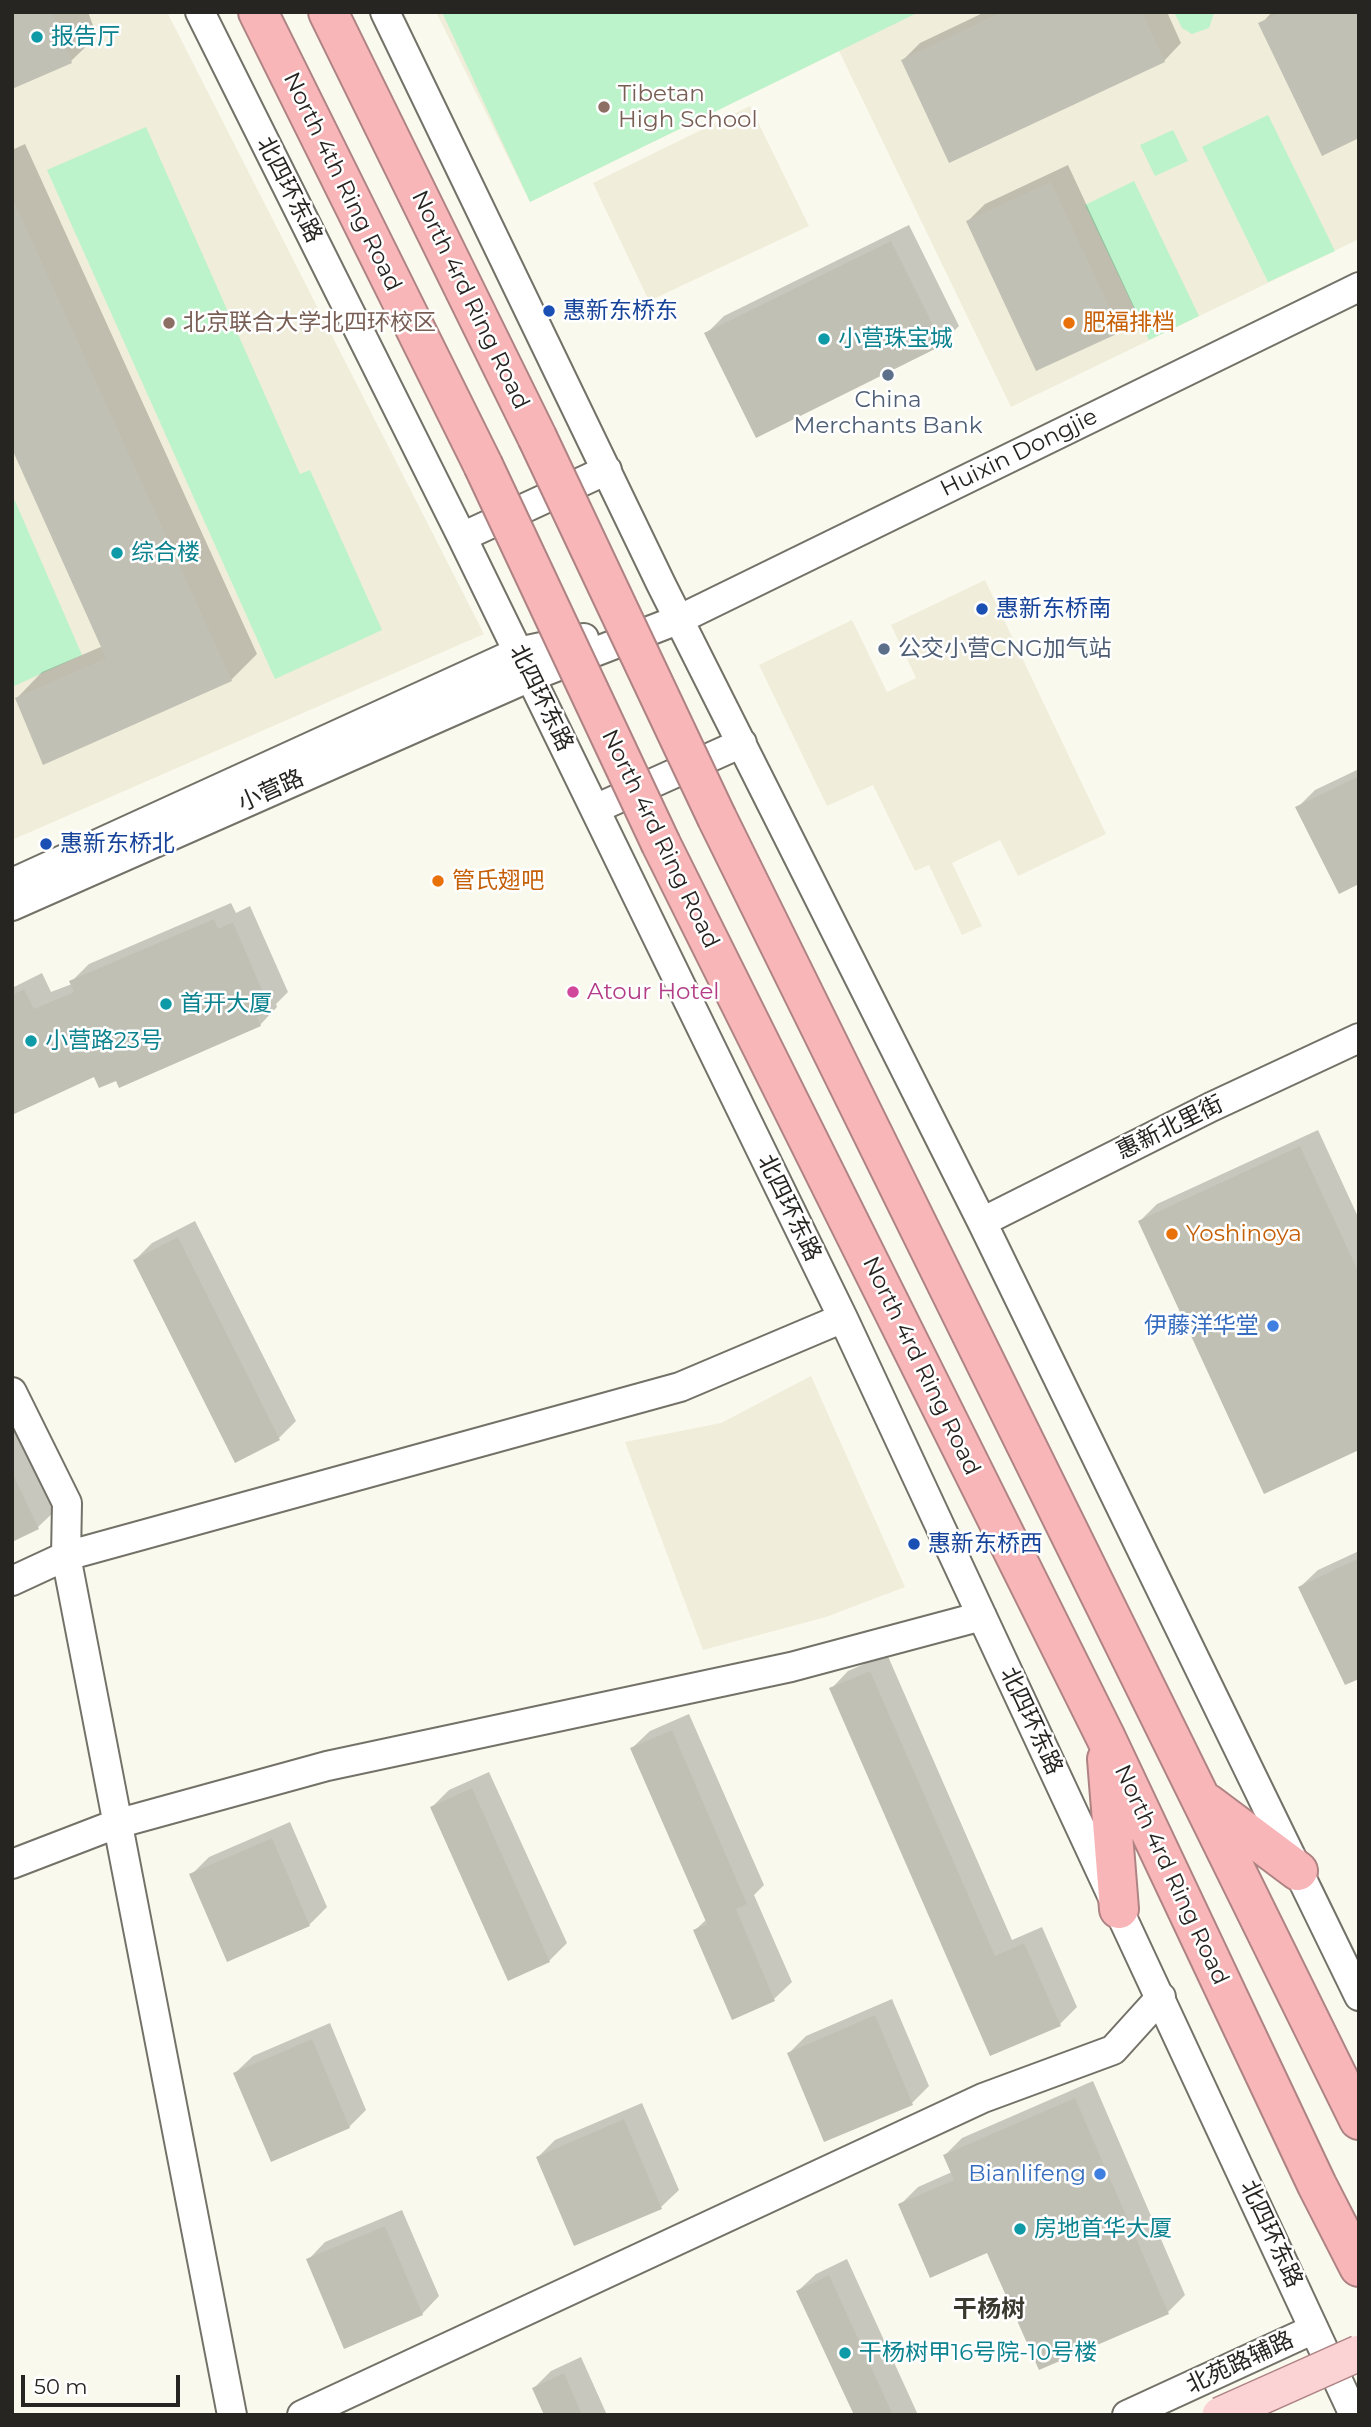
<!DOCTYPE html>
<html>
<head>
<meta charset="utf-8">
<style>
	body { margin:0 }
	#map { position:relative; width:1371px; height:2427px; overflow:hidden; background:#faf9ed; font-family:Montserrat,sans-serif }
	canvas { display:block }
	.frame { position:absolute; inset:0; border:14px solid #262521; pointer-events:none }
	.scale { position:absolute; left:21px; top:2375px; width:159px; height:32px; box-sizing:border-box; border:4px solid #262521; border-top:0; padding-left:9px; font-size:21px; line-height:24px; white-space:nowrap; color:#262521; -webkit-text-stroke:5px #fff; paint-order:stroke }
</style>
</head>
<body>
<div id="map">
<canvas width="1371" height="2427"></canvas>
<div class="frame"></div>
<div class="scale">50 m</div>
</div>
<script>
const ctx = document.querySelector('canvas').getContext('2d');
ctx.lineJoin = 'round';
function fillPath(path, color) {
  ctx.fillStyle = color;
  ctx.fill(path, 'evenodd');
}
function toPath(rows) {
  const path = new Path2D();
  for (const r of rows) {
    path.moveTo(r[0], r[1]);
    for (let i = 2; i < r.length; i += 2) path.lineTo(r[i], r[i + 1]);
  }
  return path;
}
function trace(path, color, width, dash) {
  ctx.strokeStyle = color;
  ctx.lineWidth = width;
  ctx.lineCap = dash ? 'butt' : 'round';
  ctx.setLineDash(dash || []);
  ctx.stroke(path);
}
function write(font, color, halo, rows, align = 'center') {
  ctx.font = font + ' Montserrat,"Noto Sans SC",sans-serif';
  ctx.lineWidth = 5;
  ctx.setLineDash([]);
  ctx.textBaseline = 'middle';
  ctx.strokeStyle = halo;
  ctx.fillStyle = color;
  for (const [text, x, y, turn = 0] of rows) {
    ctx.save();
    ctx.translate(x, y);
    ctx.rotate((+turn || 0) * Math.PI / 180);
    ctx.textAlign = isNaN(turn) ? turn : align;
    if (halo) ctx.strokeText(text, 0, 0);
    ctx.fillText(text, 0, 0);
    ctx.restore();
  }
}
const built = toPath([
	[12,12,167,12,484,634,12,840],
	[436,12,1359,12,1359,239,1011,407,839,51,530,202],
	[750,106,809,226,649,301,593,183],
	[985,580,1106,834,1018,876,1000,840,952,863,982,926,962,935,929,865,915,871,873,785,827,806,759,665,852,620,887,692,916,678,891,625],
	[811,1376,905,1587,826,1617,703,1650,625,1442,721,1423]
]);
const green = toPath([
	[442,12,919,12,530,202],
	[1174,12,1214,12,1214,13,1209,28,1192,34,1182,28],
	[1268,115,1335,251,1268,282,1202,147],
	[146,127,300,474,310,470,382,630,275,679,47,170],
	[1173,130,1188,161,1155,176,1140,145],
	[1134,181,1199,316,1149,340,1085,205],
	[12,494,82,655,12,687]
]);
const shadow = toPath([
	[12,12,88,12,97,36,71,61,12,86],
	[985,12,1167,12,1181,43,1164,61,903,60,920,43],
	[1272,12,1359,12,1261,24],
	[25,144,257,654,231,680,17,698,42,672,103,646,12,445,12,150],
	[1068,165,1137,313,1120,330,968,221,985,204],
	[909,225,959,326,942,343,706,334,724,316],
	[1359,769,1359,882,1297,808,1315,790],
	[231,903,236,913,250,906,288,992,276,1004,277,1007,260,1025,117,1079,95,1074,12,1105,12,988,42,973,51,992,72,984,71,982,89,964],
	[1318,1130,1359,1219,1359,1448,1140,1221,1157,1204],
	[195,1221,296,1421,279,1438,135,1260,152,1243],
	[12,1419,56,1510,38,1527,12,1540],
	[1359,1551,1359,1677,1300,1587,1318,1570],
	[887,1654,1012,1940,1042,1927,1077,2007,1060,2024,991,2054,831,1689,848,1671],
	[689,1714,764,1885,754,1895,792,1982,774,1999,733,2017,695,1930,707,1919,632,1748,650,1731],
	[489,1772,567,1943,549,1961,432,1807,449,1790],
	[290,1822,327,1907,309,1925,191,1875,209,1857],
	[892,1999,929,2086,912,2103,789,2053,806,2036],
	[330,2023,366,2110,349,2127,235,2073,253,2056],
	[1093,2081,1185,2295,1168,2312,988,2251,900,2205,918,2187,952,2172,945,2155,962,2138],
	[642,2103,679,2190,661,2207,575,2244,538,2157,555,2140],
	[402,2210,439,2296,422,2314,308,2260,325,2242],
	[847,2259,918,2415,856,2415,798,2291,816,2274],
	[581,2357,607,2415,546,2415,534,2388,551,2371]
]);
const building = toPath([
	[12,12,52,12,72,63,12,89],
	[1002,12,1142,12,1165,62,949,163,901,60],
	[1282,12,1359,12,1359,138,1322,156,1258,23],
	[1051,182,1121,332,1036,371,966,221],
	[12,197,232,681,43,765,15,698,106,658,12,449],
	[891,241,943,345,756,438,704,333],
	[1359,776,1359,884,1339,894,1295,807],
	[214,919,218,929,233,922,271,1011,257,1017,261,1026,119,1088,116,1081,99,1088,94,1077,12,1115,12,995,24,989,34,1009,74,992,69,981],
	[1300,1146,1359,1273,1359,1450,1264,1494,1138,1221],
	[178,1237,280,1440,235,1463,133,1260],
	[12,1472,39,1529,12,1542],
	[1359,1558,1359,1679,1345,1685,1298,1587],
	[870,1671,995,1956,1024,1943,1061,2026,990,2056,829,1688],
	[672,1730,747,1904,736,1909,775,2001,732,2020,693,1930,707,1924,630,1748],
	[472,1788,550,1962,508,1981,430,1807],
	[272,1838,310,1926,227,1962,189,1874],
	[875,2015,913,2105,824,2142,787,2053],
	[312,2039,350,2128,271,2162,233,2073],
	[1075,2098,1169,2314,1039,2370,987,2253,930,2278,898,2204,954,2180,943,2155],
	[624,2119,662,2209,574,2246,536,2157],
	[385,2226,423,2315,344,2349,306,2259],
	[829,2275,893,2415,854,2415,796,2291],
	[564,2373,582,2415,544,2415,532,2388]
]);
const minor = toPath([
	[200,12,462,537,843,1318,1354,2415],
	[385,12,661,584,982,1222,1359,1996],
	[462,537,607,470],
	[595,809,742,743],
	[12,883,518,652,584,638],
	[12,906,530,677,680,619,1359,287],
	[982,1222,1211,1107,1359,1038],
	[12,1392,67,1503,66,1556,232,2415],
	[12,1581,66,1556,680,1387,843,1318],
	[12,1864,116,1824,327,1766,791,1667,982,1616],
	[302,2415,983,2098,1113,2050,1161,1997],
	[1127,2415,1314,2329]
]);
const highway = toPath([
	[258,12,483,465],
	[328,12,537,437],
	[717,818,1359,2120],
	[661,844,1105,1736,1317,2185,1359,2267],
	[1107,1759,1119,1909],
	[1207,1803,1298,1871]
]);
const majorBridge = toPath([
	[1220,2415,1359,2353]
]);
const highwayBridge = toPath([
	[537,437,717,818],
	[483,465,661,844]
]);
const markers = [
	[37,37,7,"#0f9aa8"],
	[604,107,7,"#8d6e63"],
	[549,311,7,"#1a4fb4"],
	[169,323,7,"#8d6e63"],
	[1069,323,7,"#e8710a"],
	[824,339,7,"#0f9aa8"],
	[888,375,7,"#5c6f8a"],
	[117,553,7,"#0f9aa8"],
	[982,609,7,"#1a4fb4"],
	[884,649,7,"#5c6f8a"],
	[46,844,7,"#1a4fb4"],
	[438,881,7,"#e8710a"],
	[573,992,7,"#d1479c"],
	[166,1004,7,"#0f9aa8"],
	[31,1041,7,"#0f9aa8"],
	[1172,1234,7,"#e8710a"],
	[1273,1326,7,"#3f7fe0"],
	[914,1544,7,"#1a4fb4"],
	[1100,2174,7,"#3f7fe0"],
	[1020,2229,7,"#0f9aa8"],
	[845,2353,7,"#0f9aa8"]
];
const cultureNames = [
	["报告厅",51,37],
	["小营珠宝城",838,339],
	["综合楼",131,553],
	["首开大厦",180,1004],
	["小营路23号",45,1041],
	["房地首华大厦",1034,2229],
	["干杨树甲16号院-10号楼",859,2353]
];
const educationNames = [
	["Tibetan",618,94],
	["High School",618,120],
	["北京联合大学北四环校区",183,323]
];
const streetNames = [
	["North 4th Ring Road",342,182,64],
	["北四环东路",289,190,63],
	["North 4rd Ring Road",470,300,64],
	["Huixin Dongjie",1019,453,-26],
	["北四环东路",541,698,64],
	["小营路",271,791,-24],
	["North 4rd Ring Road",660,839,64],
	["惠新北里街",1170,1128,-26],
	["北四环东路",789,1208,64],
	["North 4rd Ring Road",921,1366,64],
	["北四环东路",1031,1721,65],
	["North 4rd Ring Road",1171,1875,65],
	["北四环东路",1271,2234,65],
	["北苑路辅路",1240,2363,-25]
];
const transitNames = [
	["惠新东桥东",563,311],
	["惠新东桥南",996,609],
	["惠新东桥北",60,844],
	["惠新东桥西",928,1544]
];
const foodNames = [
	["肥福排档",1083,323],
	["管氏翅吧",452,881],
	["Yoshinoya",1186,1234]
];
const serviceNames = [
	["China",888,400],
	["Merchants Bank",888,426],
	["公交小营CNG加气站",898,649,"left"]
];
const hotelNames = [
	["Atour Hotel",587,992]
];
const shopNames = [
	["伊藤洋华堂",1259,1326],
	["Bianlifeng",1086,2174]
];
const neighbourhoodNames = [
	["干杨树",989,2310]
];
fillPath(built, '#f0edda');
fillPath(green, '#bcf3ca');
fillPath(shadow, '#0003');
fillPath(building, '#c1c0b4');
trace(minor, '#747268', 32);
trace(highway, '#ae8383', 42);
trace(minor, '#fff', 28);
trace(highway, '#f8b6b8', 38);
trace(majorBridge, '#ae8383', 38, []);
trace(highwayBridge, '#ae8383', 42, []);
trace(majorBridge, '#fbd3d4', 35);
trace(highwayBridge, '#f8b6b8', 38);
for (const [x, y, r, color] of markers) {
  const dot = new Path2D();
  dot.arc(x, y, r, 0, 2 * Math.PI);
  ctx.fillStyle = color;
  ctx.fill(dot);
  trace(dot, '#fff', 2.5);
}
write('23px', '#0d838f', '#fff', cultureNames, 'left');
write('23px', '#785e54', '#fff', educationNames, 'left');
write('23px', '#262521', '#fff', streetNames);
write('23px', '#164399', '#fff', transitNames, 'left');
write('23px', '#c56008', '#fff', foodNames, 'left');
write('23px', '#4e5e75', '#fff', serviceNames);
write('23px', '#b23c85', '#fff', hotelNames, 'left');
write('23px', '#366cbe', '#fff', shopNames, 'right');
write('bold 24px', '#3a392f', '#fff', neighbourhoodNames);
</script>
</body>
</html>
